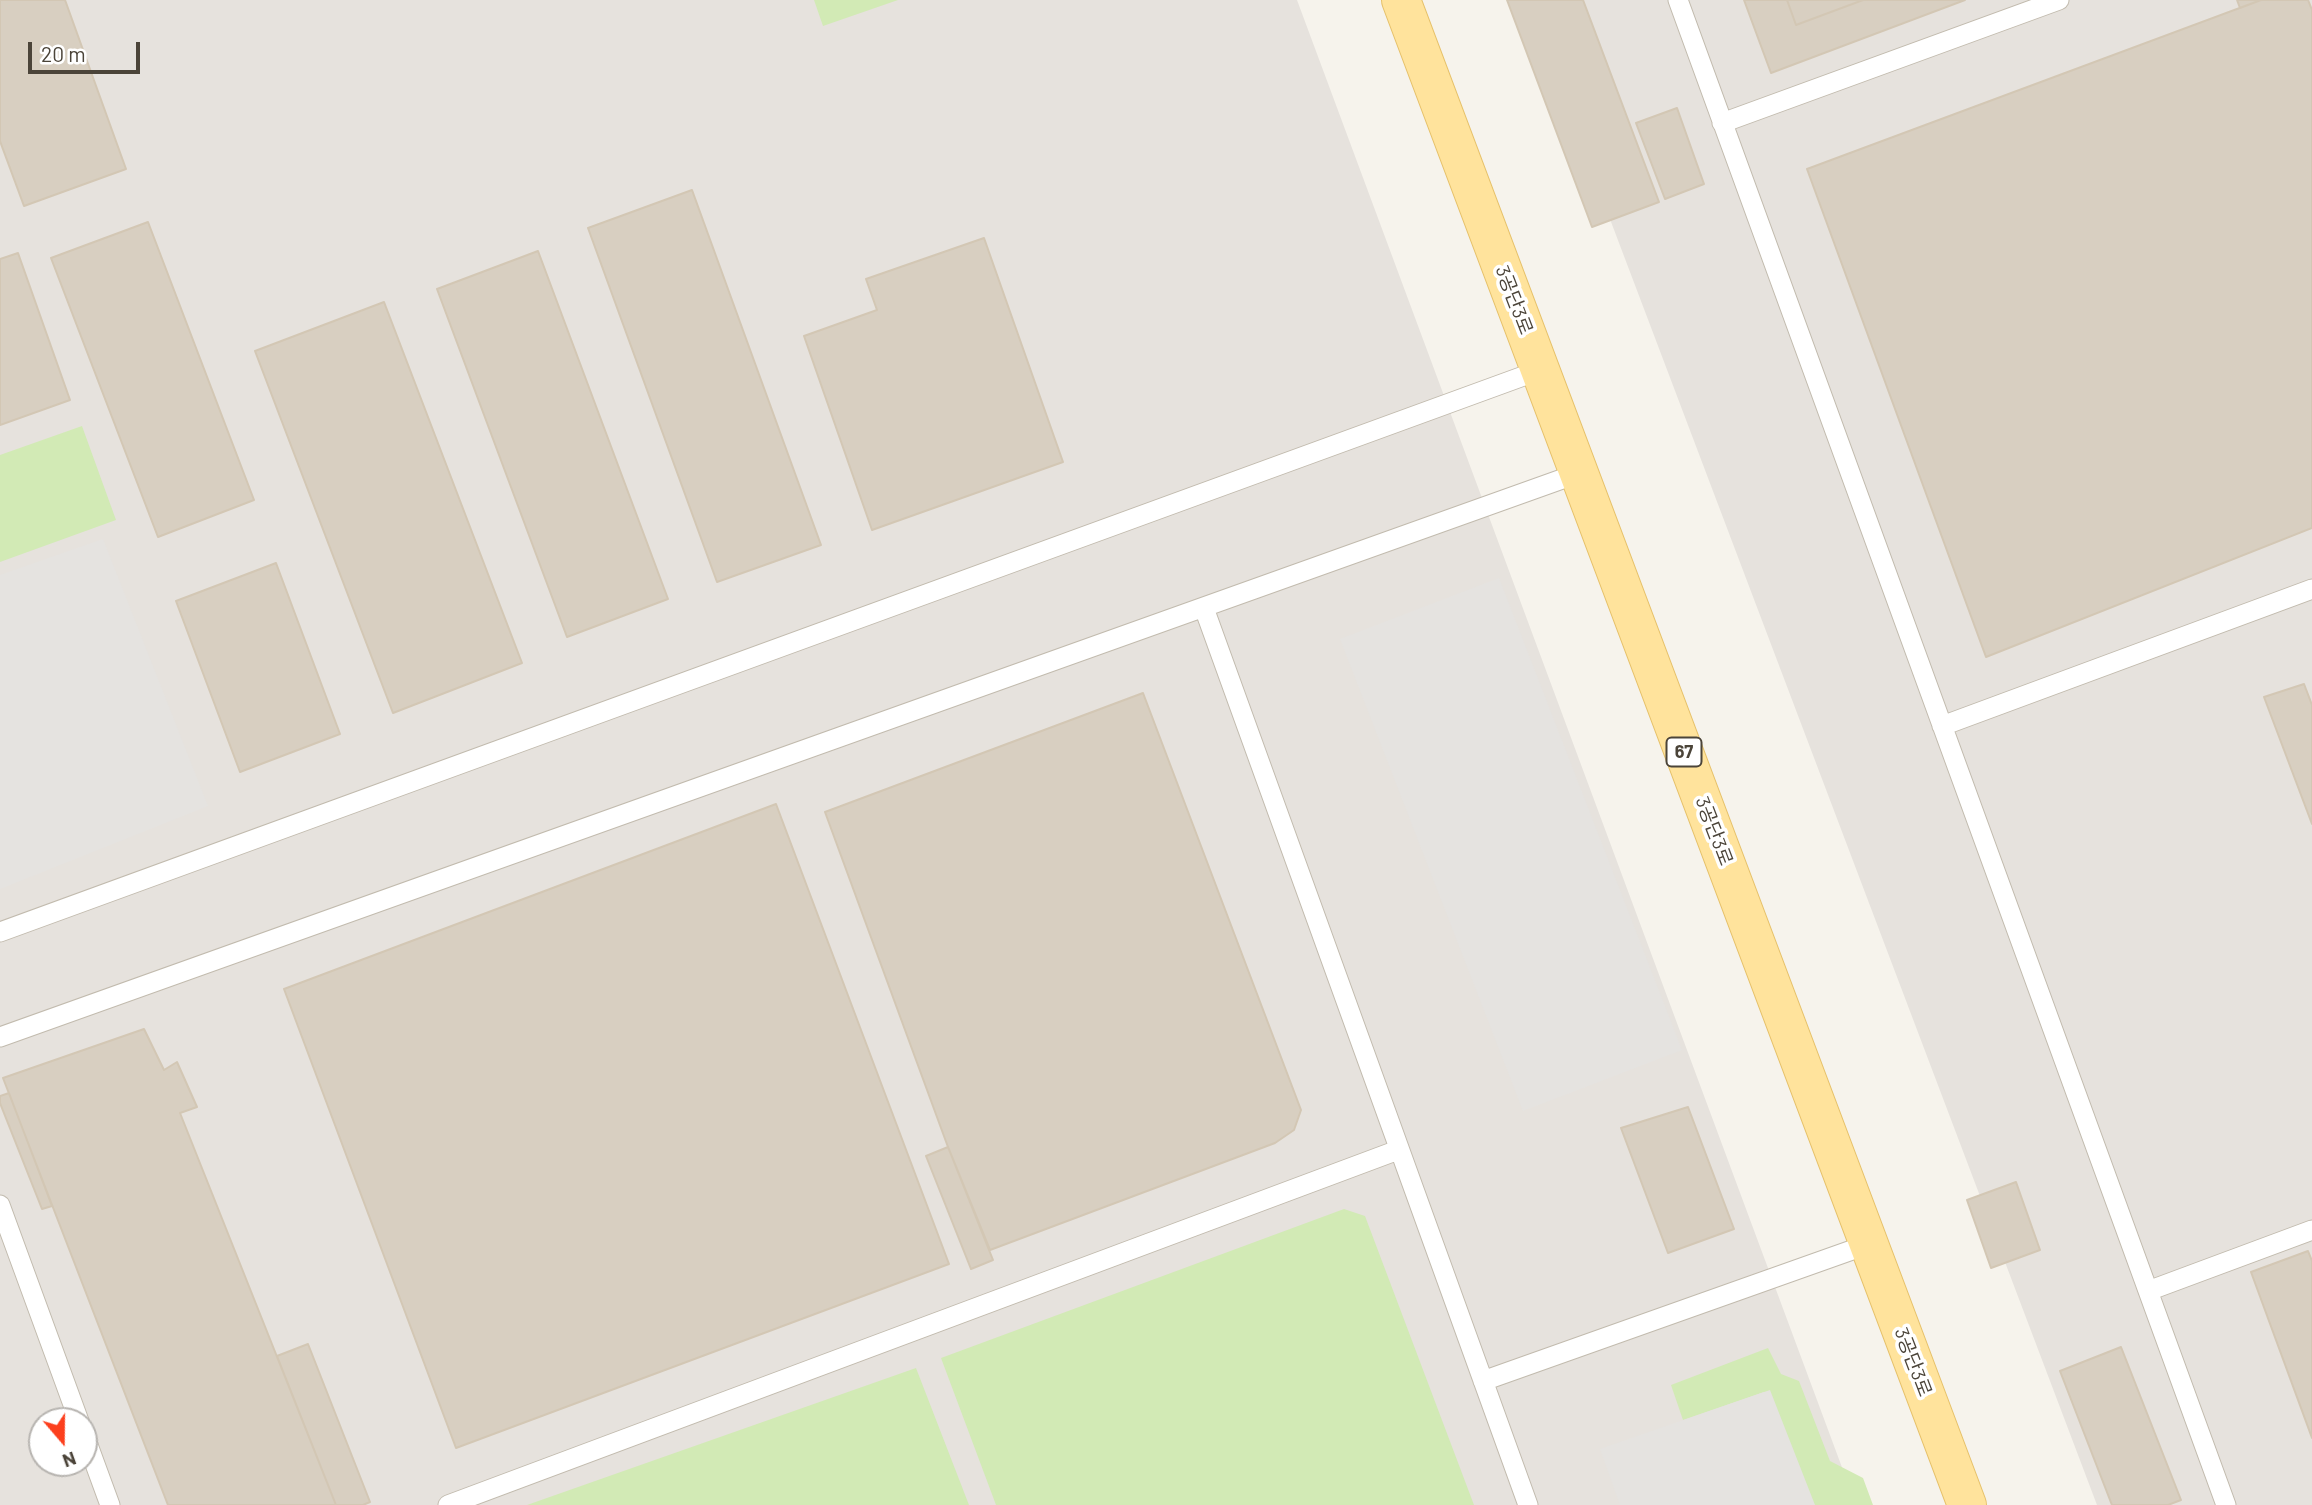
<!DOCTYPE html>
<html>
<head>
<meta charset="utf-8">
<style>
	body { margin:0 }
	#map { position:relative; width:2312px; height:1505px; overflow:hidden; background:#f6f3ec; font-family:Barlow,sans-serif }
	canvas { display:block }
	.north { position:absolute; left:28px; top:1407px; width:70px; height:70px; box-sizing:border-box; background:#fff; border:2px solid #b7b4b0; border-radius:50%; rotate:160deg; font-size:19px; font-weight:700; line-height:28px; text-align:center; color:#4b4439 }
	.north::after { content:''; display:block; margin:auto; width:24px; height:32px; background:#fc3f1d; clip-path:polygon(50% 0,100% 100%,50% 72%,0 100%) }
	.scale { position:absolute; left:28px; top:42px; width:112px; height:32px; box-sizing:border-box; border:4px solid #4b4439; border-top:0; padding-left:9px; font-size:21px; line-height:24px; white-space:nowrap; color:#4b4439; -webkit-text-stroke:5px #fff; paint-order:stroke }
</style>
</head>
<body>
<div id="map">
<canvas width="2312" height="1505"></canvas>
<div class="north">N</div>
<div class="scale">20 m</div>
</div>
<script>
const ctx = document.querySelector('canvas').getContext('2d');
ctx.lineJoin = 'round';
function fillPath(path, color) {
  ctx.fillStyle = color;
  ctx.fill(path, 'evenodd');
}
function toPath(rows) {
  const path = new Path2D();
  for (const r of rows) {
    path.moveTo(r[0], r[1]);
    for (let i = 2; i < r.length; i += 2) path.lineTo(r[i], r[i + 1]);
  }
  return path;
}
function trace(path, color, width, dash) {
  ctx.strokeStyle = color;
  ctx.lineWidth = width;
  ctx.lineCap = dash ? 'butt' : 'round';
  ctx.setLineDash(dash || []);
  ctx.stroke(path);
}
function write(font, color, halo, rows, align = 'center') {
  ctx.font = font + ' Barlow,"Noto Sans KR",sans-serif';
  ctx.lineWidth = 7;
  ctx.setLineDash([]);
  ctx.textBaseline = 'middle';
  ctx.strokeStyle = halo;
  ctx.fillStyle = color;
  for (const [text, x, y, turn = 0] of rows) {
    ctx.save();
    ctx.translate(x, y);
    ctx.rotate((+turn || 0) * Math.PI / 180);
    ctx.textAlign = isNaN(turn) ? turn : align;
    if (halo) ctx.strokeText(text, 0, 0);
    ctx.fillText(text, 0, 0);
    ctx.restore();
  }
}
const industrial = toPath([
	[0,0,1297,0,1856,1505,0,1505],
	[42,1421,84,1421,84,1463,42,1463],
	[1527,0,2312,0,2312,1505,2097,1505]
]);
const green = toPath([
	[814,0,898,0,823,26],
	[82,426,116,520,0,562,0,455],
	[1344,1209,1365,1216,1474,1505,996,1505,941,1358],
	[1768,1348,1781,1374,1799,1381,1830,1461,1863,1478,1873,1505,1811,1505,1764,1392,1683,1420,1671,1385],
	[916,1368,969,1505,527,1505]
]);
const parking = toPath([
	[103,539,208,806,0,889,0,575],
	[1499,578,1682,1050,1523,1111,1340,639],
	[1770,1390,1815,1505,1620,1505,1600,1449]
]);
const building = toPath([
	[0,0,65,0,126,169,24,206,0,141,0,0],
	[1507,0,1583,0,1659,202,1592,227,1507,0],
	[1744,0,1787,0,1796,25,1863,0,1965,0,1771,73,1744,0],
	[1787,0,1863,0,1796,25,1787,0],
	[2237,0,2261,0,2240,8,2237,0],
	[2261,0,2308,0,2312,10,2312,528,1986,657,1807,169,2261,0],
	[1677,108,1704,184,1665,199,1636,123,1677,108],
	[692,190,821,545,717,582,588,228,692,190],
	[148,222,254,500,158,537,51,258,148,222],
	[984,238,1063,462,872,530,804,336,877,310,866,279,984,238],
	[538,251,668,599,567,637,437,289,538,251],
	[18,253,70,400,0,425,0,259,18,253],
	[384,302,522,663,393,713,255,351,384,302],
	[276,563,340,734,240,772,176,601,276,563],
	[2304,684,2312,705,2312,824,2264,697,2304,684],
	[1143,693,1301,1110,1294,1130,1275,1143,990,1250,948,1147,825,812,1143,693],
	[776,804,949,1264,456,1448,284,989,776,804],
	[144,1029,164,1070,177,1062,197,1107,180,1113,336,1505,168,1505,3,1078,144,1029],
	[9,1093,52,1206,42,1209,0,1103,0,1096,9,1093],
	[1688,1107,1734,1229,1668,1253,1621,1128,1688,1107],
	[948,1147,993,1260,971,1269,926,1156,948,1147],
	[2016,1182,2040,1250,1991,1268,1967,1200,2016,1182],
	[2308,1251,2312,1261,2312,1438,2251,1272,2308,1251],
	[308,1344,370,1502,363,1505,336,1505,277,1356,308,1344],
	[2121,1347,2181,1500,2168,1505,2112,1505,2060,1371,2121,1347]
]);
const service = toPath([
	[1678,0,2226,1505],
	[1722,123,2059,0],
	[1204,608,1528,1505],
	[1942,726,2312,589],
	[0,932,1540,370],
	[0,1037,1579,473],
	[0,1205,79,1421],
	[2148,1291,2312,1230],
	[1483,1381,1869,1244],
	[84,1434,110,1505],
	[448,1505,1398,1150]
]);
const primary = toPath([
	[1401,0,1967,1505]
]);
const shields = [
	[1684,752,35]
];
const shieldNames = [
	["67",1684,752]
];
const streetNames = [
	["3공단3로",1514,300,69],
	["3공단3로",1714,831,69],
	["3공단3로",1913,1362,69]
];
fillPath(industrial, '#e6e2dd');
fillPath(green, '#d2eab5');
fillPath(parking, '#e5e3e0');
fillPath(building, '#d8cfc1');
trace(building, '#d3c7b4', 2);
trace(service, '#c2bbae', 21);
trace(primary, '#e6c16a', 40);
trace(service, '#fff', 19);
trace(primary, '#ffe39c', 38);
for (const [x, y, w] of shields) {
  const box = new Path2D();
  box.roundRect(x - w / 2, y - 14.5, w, 29, 5);
  ctx.fillStyle = '#fff';
  ctx.fill(box);
  trace(box, '#4b4439', 2);
}
write('bold 18px', '#4b4439', null, shieldNames);
write('19px', '#4b4439', '#fff', streetNames);
</script>
</body>
</html>
